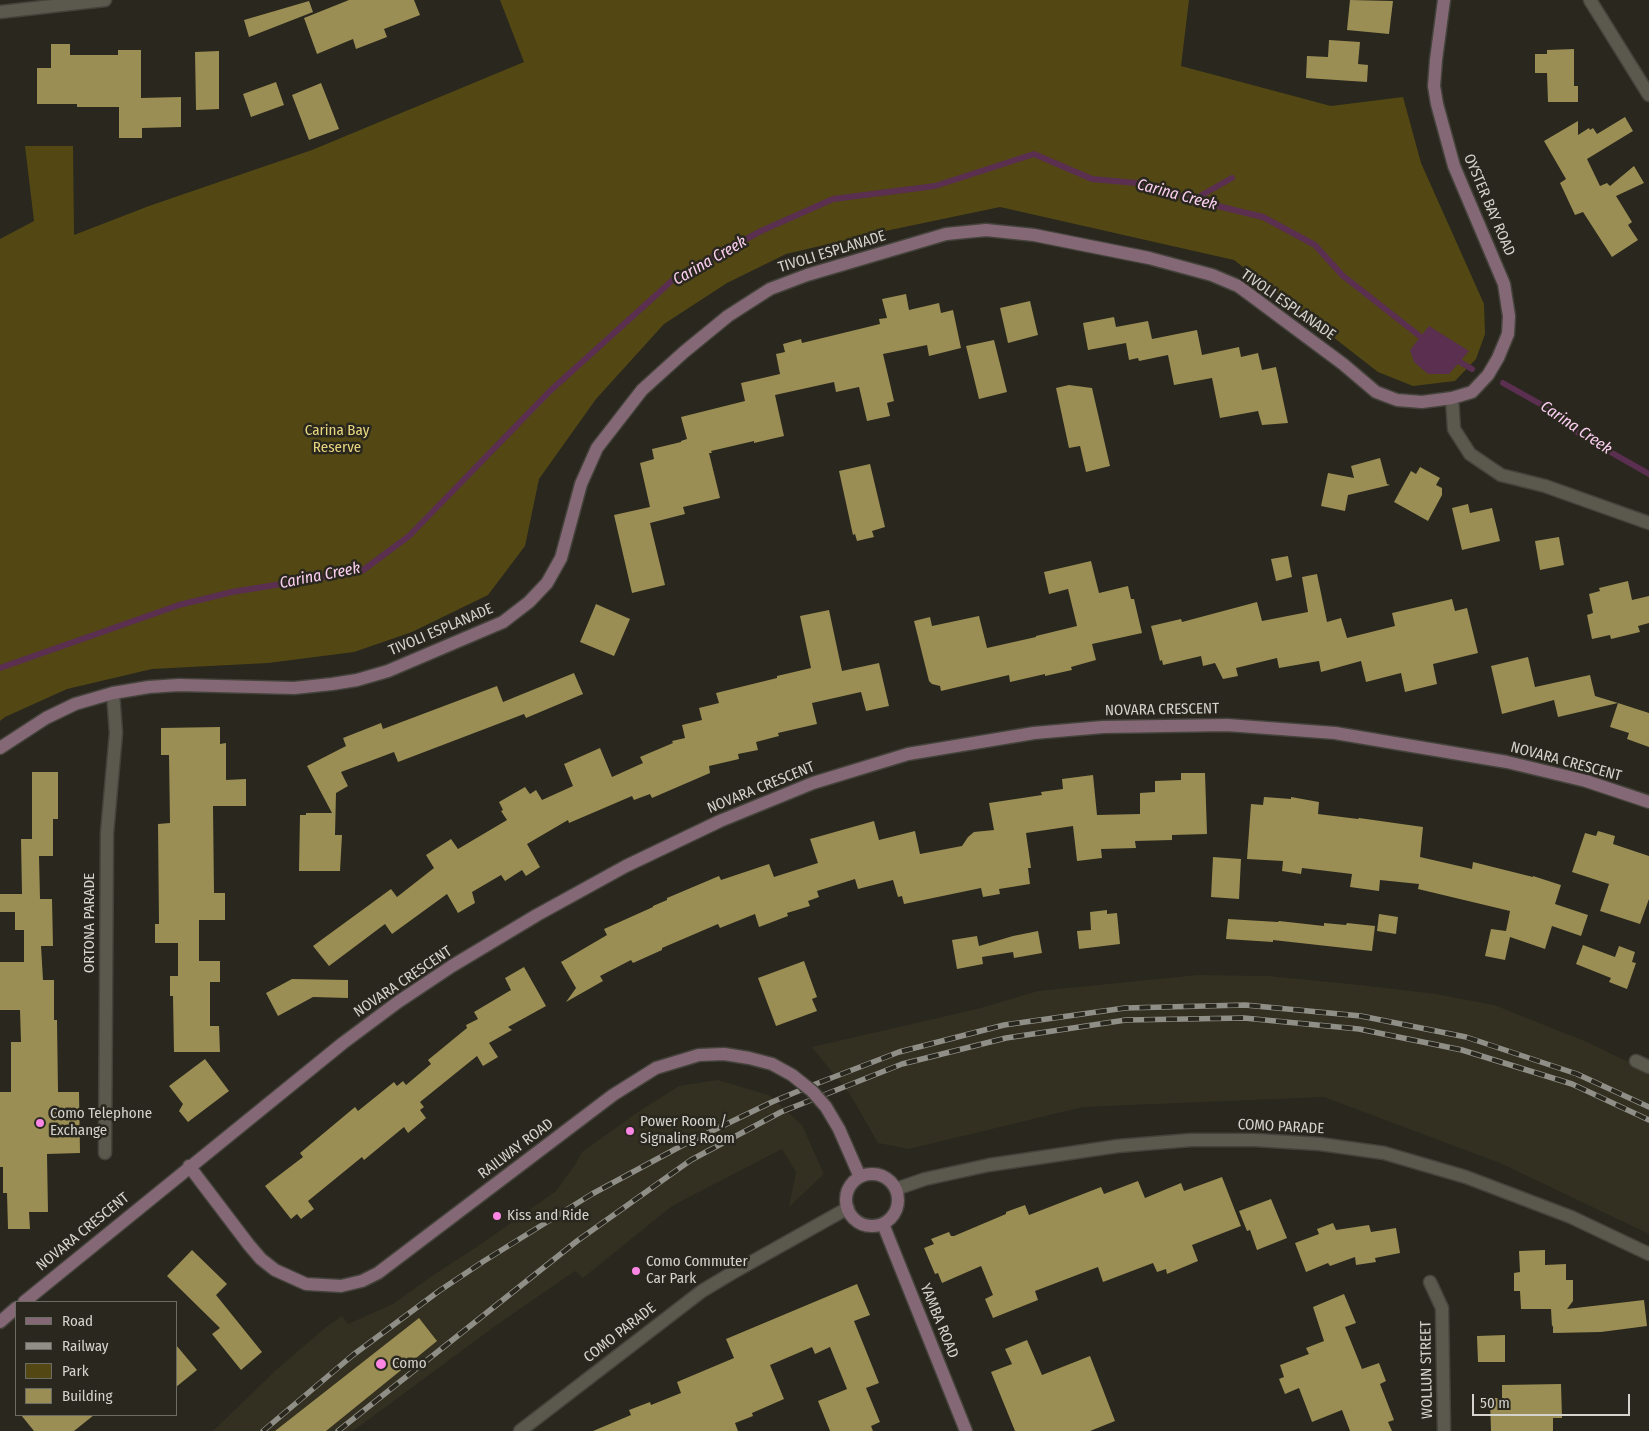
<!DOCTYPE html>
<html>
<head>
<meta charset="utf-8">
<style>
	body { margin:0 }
	#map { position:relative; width:1649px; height:1431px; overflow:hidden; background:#29271e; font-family:"Fira Sans Condensed",sans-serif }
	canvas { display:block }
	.legend { position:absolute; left:15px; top:1301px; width:162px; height:115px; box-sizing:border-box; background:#29271e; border:1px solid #6d6c64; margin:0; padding:6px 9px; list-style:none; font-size:15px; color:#d4d3cd }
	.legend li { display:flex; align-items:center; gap:10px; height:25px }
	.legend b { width:25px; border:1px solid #6d6c64 }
	.scale { position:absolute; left:1472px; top:1394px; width:158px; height:22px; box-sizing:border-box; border:2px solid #d4d3cd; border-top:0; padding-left:6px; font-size:15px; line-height:18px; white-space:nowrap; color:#d4d3cd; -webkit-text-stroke:4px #29271e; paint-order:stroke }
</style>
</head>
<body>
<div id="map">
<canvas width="1649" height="1431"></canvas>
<ul class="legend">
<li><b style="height:6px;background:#856875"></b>Road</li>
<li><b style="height:6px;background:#908f87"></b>Railway</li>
<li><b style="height:14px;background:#534814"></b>Park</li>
<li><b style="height:14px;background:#9b8e54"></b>Building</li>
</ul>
<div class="scale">50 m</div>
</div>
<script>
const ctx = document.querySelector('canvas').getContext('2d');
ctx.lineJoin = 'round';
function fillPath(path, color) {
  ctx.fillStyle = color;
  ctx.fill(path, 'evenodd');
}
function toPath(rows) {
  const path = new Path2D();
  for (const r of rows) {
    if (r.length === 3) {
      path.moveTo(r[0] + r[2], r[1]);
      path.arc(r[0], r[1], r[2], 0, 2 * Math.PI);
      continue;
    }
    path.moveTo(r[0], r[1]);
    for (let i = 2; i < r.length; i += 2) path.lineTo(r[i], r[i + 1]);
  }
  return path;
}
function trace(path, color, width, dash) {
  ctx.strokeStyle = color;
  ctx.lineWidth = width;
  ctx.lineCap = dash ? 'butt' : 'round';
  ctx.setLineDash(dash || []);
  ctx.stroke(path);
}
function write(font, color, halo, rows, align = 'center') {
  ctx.font = font + ' "Fira Sans Condensed",sans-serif';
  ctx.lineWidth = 5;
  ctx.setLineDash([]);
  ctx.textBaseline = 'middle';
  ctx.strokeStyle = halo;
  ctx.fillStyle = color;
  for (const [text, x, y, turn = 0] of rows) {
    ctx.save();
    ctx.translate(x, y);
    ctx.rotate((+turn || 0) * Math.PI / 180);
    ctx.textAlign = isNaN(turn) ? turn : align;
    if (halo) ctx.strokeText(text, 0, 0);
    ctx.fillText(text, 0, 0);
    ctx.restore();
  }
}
const built = toPath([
	[1198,975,1268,976,1360,985,1436,994,1494,1005,1587,1042,1649,1072,1649,1234,1500,1163,1324,1097,1083,1107,909,1149,878,1143,851,1096,812,1047,977,1009,1038,991],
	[718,1080,769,1095,802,1125,824,1174,789,1207,796,1172,782,1149,672,1206,583,1278,575,1271,498,1324,353,1431,213,1431,276,1370,326,1327,342,1316,348,1324,393,1304,432,1276,484,1242,556,1191,575,1165,582,1152,638,1112,679,1086]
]);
const green = toPath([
	[500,0,1189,0,1181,66,1331,106,1403,97,1421,163,1484,304,1485,334,1476,359,1455,381,1413,386,1378,372,1234,260,1000,207,871,234,786,254,727,283,664,324,596,399,539,479,525,546,488,595,412,632,354,652,268,663,152,669,67,689,5,717,0,721,0,239,34,221,25,146,73,146,74,235,149,206,312,150,524,62]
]);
const water = toPath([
	[1429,326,1469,351,1449,374,1428,374,1414,362,1410,350]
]);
const stream = toPath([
	[1193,200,1232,178],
	[1453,358,1472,369],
	[1503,383,1542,405,1584,437,1649,474],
	[0,668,179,605,232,592,362,571,409,536,550,391,675,278,761,231,833,199,935,186,1034,154,1092,179,1148,184,1193,200,1263,217,1315,245,1342,275,1426,341]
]);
const building = toPath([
	[349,0,414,0,420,15,384,29,387,37,356,49,353,39,317,54,304,18],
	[1350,0,1393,1,1389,34,1347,30],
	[309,1,313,12,249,37,244,20],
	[1329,40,1360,42,1358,64,1368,65,1367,82,1306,78,1307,56,1328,57],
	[51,44,70,44,70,55,118,55,118,50,141,50,141,98,181,97,181,127,142,128,142,138,119,138,119,107,77,107,77,104,37,104,37,68,51,68],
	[1574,49,1574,86,1578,86,1578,102,1548,102,1547,73,1535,73,1535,54,1547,54,1547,50],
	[219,51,219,109,196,110,195,52],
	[276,82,284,105,251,117,243,94],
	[321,83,339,129,309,140,292,95],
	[1625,117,1633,131,1587,159,1600,186,1607,183,1610,186,1634,166,1644,183,1616,196,1632,222,1628,225,1638,240,1612,257,1583,212,1575,215,1560,183,1566,179,1544,141,1578,121,1578,135,1589,128,1590,130,1593,128,1597,134],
	[906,294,909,310,939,303,941,313,953,310,961,348,929,356,927,345,883,354,894,401,887,403,890,416,867,421,859,387,836,392,834,382,775,395,784,436,754,443,754,441,711,451,712,453,709,453,720,498,683,507,685,514,650,523,665,585,632,593,614,515,650,507,640,463,654,459,652,449,681,442,681,441,687,439,681,417,745,401,741,383,780,374,776,354,785,352,783,344,801,339,802,343,880,324,879,319,887,318,882,299],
	[1030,301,1038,335,1008,343,1000,308],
	[1114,317,1116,327,1148,321,1152,339,1197,330,1202,355,1239,347,1241,357,1258,353,1262,370,1276,367,1288,423,1262,425,1258,411,1220,418,1212,378,1174,385,1168,355,1139,361,1138,358,1129,360,1126,343,1088,350,1083,323],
	[994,340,1007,392,979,399,966,346],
	[1069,385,1092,388,1110,466,1086,472,1080,446,1069,448,1056,388],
	[1380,458,1387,484,1390,485,1348,495,1345,511,1321,506,1328,473,1354,478,1351,466],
	[870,464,885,527,872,531,874,537,857,541,855,534,853,535,839,471],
	[1420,467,1440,478,1436,485,1442,488,1442,495,1428,521,1394,502,1411,471,1416,474],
	[1468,504,1470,513,1492,508,1500,541,1462,550,1452,508],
	[1559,537,1564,565,1540,570,1535,541],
	[1288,556,1292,577,1276,581,1271,559],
	[1091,561,1099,593,1128,586,1131,599,1134,599,1142,633,1092,644,1096,660,1071,667,1072,670,1045,676,1045,674,1010,682,1009,675,941,691,940,686,932,684,929,681,914,621,930,617,932,626,979,616,987,648,1036,637,1036,636,1077,626,1068,589,1049,594,1044,572],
	[1317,574,1327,622,1341,618,1347,638,1395,626,1392,613,1452,599,1455,611,1467,608,1478,653,1433,664,1437,684,1405,692,1401,673,1366,682,1361,661,1321,672,1319,661,1279,668,1277,658,1236,668,1238,676,1223,679,1215,663,1203,666,1201,656,1163,665,1162,660,1160,661,1151,626,1181,619,1182,622,1257,602,1262,621,1308,612,1302,577],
	[1628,581,1632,600,1649,596,1649,623,1638,626,1640,632,1611,639,1610,635,1592,639,1587,615,1593,613,1589,594,1600,591,1599,588],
	[596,604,630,619,614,656,580,642],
	[829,610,842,671,879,663,889,706,866,711,861,692,812,703,817,724,778,733,779,736,756,742,758,750,738,754,739,759,709,766,710,773,652,798,650,794,634,800,632,796,569,823,568,820,527,844,540,867,526,876,522,870,505,881,501,875,472,892,475,903,458,913,447,894,392,934,385,924,329,966,313,946,391,889,397,897,434,868,426,855,451,839,458,849,507,820,501,811,503,810,499,802,525,787,530,794,536,790,542,800,573,786,564,764,600,748,612,777,643,763,640,757,673,743,672,741,685,738,682,725,702,720,699,708,719,703,716,693,777,678,777,676,811,668,800,616],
	[1528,657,1535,687,1590,675,1595,696,1618,703,1558,717,1554,700,1502,714,1491,666],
	[574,673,583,694,526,718,524,714,398,762,394,752,341,772,348,786,336,793,335,835,342,835,340,871,299,871,300,815,306,815,306,813,332,813,307,766,346,746,343,738,381,723,383,729,497,686,503,702],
	[1618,703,1649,713,1649,747,1627,739,1629,733,1610,727],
	[220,727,220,744,226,743,226,780,246,779,246,806,213,806,214,893,225,893,225,920,199,920,199,961,220,961,220,982,210,982,210,1026,219,1026,220,1052,174,1052,173,996,170,996,170,976,178,976,178,943,155,943,155,924,159,924,158,824,170,823,169,755,161,755,161,728],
	[32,772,58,772,58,819,53,819,53,856,39,856,40,899,52,899,53,946,41,946,43,980,54,980,54,1020,57,1020,58,1092,79,1092,80,1153,47,1154,48,1212,29,1212,30,1229,8,1229,7,1193,3,1193,3,1167,0,1167,0,1092,11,1092,11,1042,21,1042,20,1010,0,1010,0,962,24,962,24,930,15,930,15,912,0,912,0,894,22,894,21,839,32,839],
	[1181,773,1205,773,1207,834,1172,835,1172,840,1135,841,1136,848,1101,849,1102,858,1077,861,1073,826,1026,833,1031,868,1028,868,1030,884,999,889,1000,894,983,897,981,888,904,904,902,896,898,897,893,880,858,889,855,879,817,891,819,897,808,901,810,906,787,913,788,916,759,927,755,914,720,928,718,924,662,948,662,950,633,963,631,960,600,976,603,981,566,1002,576,988,561,962,607,935,604,929,653,907,653,906,667,900,667,898,719,876,721,880,769,864,774,877,818,863,810,839,874,821,879,840,915,831,920,854,962,846,968,837,974,832,994,830,989,803,1042,795,1041,792,1063,789,1062,779,1093,775,1097,815,1140,814,1140,793,1155,792,1155,781,1181,780],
	[1264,797,1291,799,1291,797,1319,802,1318,814,1358,819,1359,818,1423,827,1420,857,1472,869,1473,862,1533,877,1533,876,1561,885,1555,904,1588,915,1581,936,1552,926,1545,949,1510,937,1505,960,1485,956,1491,929,1506,931,1510,911,1418,889,1419,884,1380,880,1379,891,1350,887,1352,874,1302,868,1301,874,1282,871,1283,861,1247,859,1251,804,1263,805],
	[1598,831,1615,836,1613,844,1649,856,1649,899,1640,924,1600,911,1609,884,1572,872,1585,833,1596,836],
	[1213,857,1241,859,1239,899,1211,897],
	[1107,910,1107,914,1117,913,1120,944,1079,949,1077,931,1091,930,1090,912],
	[1379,914,1398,917,1396,934,1377,931],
	[1228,919,1278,922,1279,921,1324,926,1324,923,1346,925,1347,923,1375,926,1372,951,1273,940,1273,942,1226,939],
	[1038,931,1042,953,1014,958,1013,952,982,957,983,964,957,969,952,940,977,936,979,946,1013,936],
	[1583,945,1615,957,1619,946,1635,952,1632,962,1636,963,1627,989,1609,982,1611,978,1576,964],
	[804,961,817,997,812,999,817,1011,776,1026,758,978],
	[524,967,546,1006,508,1027,512,1030,489,1043,498,1057,483,1066,477,1056,420,1102,424,1107,420,1110,426,1118,408,1133,404,1127,364,1160,362,1157,308,1201,314,1209,301,1219,297,1214,291,1219,265,1186,303,1157,300,1153,355,1107,358,1111,394,1082,397,1086,403,1081,406,1085,431,1064,428,1060,467,1028,466,1025,478,1019,474,1012,511,990,505,978],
	[292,979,348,980,348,998,313,997,278,1016,266,993],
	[205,1059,229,1091,188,1122,179,1111,183,1104,169,1086],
	[1222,1177,1241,1226,1192,1245,1198,1261,1167,1274,1166,1269,1157,1272,1153,1263,1103,1282,1098,1267,1035,1291,1038,1300,993,1318,985,1299,993,1295,981,1266,942,1283,938,1273,935,1274,924,1248,934,1244,931,1239,949,1232,951,1236,954,1236,1006,1214,1006,1212,1025,1205,1029,1215,1101,1187,1104,1194,1138,1181,1145,1198,1181,1183,1184,1191],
	[1271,1199,1287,1238,1257,1250,1250,1230,1247,1231,1239,1211],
	[1333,1223,1336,1230,1369,1225,1371,1232,1396,1228,1400,1253,1375,1258,1376,1262,1356,1265,1355,1257,1330,1266,1328,1263,1306,1272,1295,1243,1319,1234,1317,1229],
	[192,1250,227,1284,216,1295,262,1352,241,1370,212,1334,220,1328,167,1276],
	[1545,1250,1545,1265,1566,1264,1566,1280,1573,1280,1573,1301,1567,1309,1644,1300,1647,1326,1601,1332,1553,1333,1553,1325,1552,1327,1551,1309,1521,1309,1520,1291,1514,1291,1514,1273,1520,1272,1519,1251],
	[857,1284,870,1315,854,1321,879,1383,866,1388,880,1422,871,1426,873,1431,830,1431,818,1401,847,1389,830,1347,815,1354,812,1347,770,1365,784,1399,752,1413,753,1416,735,1423,738,1431,593,1431,631,1415,629,1410,650,1402,651,1405,681,1393,677,1382,734,1358,726,1339],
	[1344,1294,1356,1323,1345,1327,1362,1369,1379,1363,1386,1381,1380,1384,1394,1420,1388,1422,1392,1431,1350,1431,1342,1410,1312,1422,1299,1388,1285,1394,1279,1379,1284,1377,1280,1365,1309,1354,1306,1348,1324,1341,1313,1307],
	[419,1318,437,1341,326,1431,275,1431],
	[1505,1335,1505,1362,1478,1362,1477,1336],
	[1027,1340,1042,1375,1090,1356,1115,1421,1090,1431,1015,1431,991,1372,1012,1364,1005,1349],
	[176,1345,197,1370,176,1387],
	[1561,1384,1562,1418,1553,1418,1553,1431,1491,1431,1490,1398,1502,1398,1502,1385],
	[21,1415,94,1415,74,1431,34,1431]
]);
const street = toPath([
	[1590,0,1649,95],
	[0,12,105,0],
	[1452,398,1454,429,1470,454,1501,475,1545,486,1649,523],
	[1636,1061,1649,1067],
	[105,1153,107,833,116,733,113,693],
	[896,1189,925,1179,989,1165,1118,1146,1191,1140,1255,1140,1320,1144,1384,1153,1466,1177,1571,1217,1649,1254],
	[1430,1282,1442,1308,1444,1431],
	[520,1431,702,1291,732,1273,848,1208]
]);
const secondary = toPath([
	[0,748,46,718,75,704,113,693,149,687,179,685,294,688,332,684,357,680,388,671,503,622,529,602,547,583,561,558,581,484,597,448,642,390,684,352,728,316,770,289,807,275,946,234,986,230,1034,235,1149,258,1212,275,1238,286,1253,297,1343,364,1376,392,1397,400,1422,402,1452,398,1472,392,1488,375,1498,358,1508,334,1509,316,1504,284,1454,166,1437,104,1434,86,1436,60,1444,0],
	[839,1129,860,1177],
	[189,1166,249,1245,261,1259,275,1270,306,1284,341,1286,362,1281,378,1273,613,1095,656,1068,699,1055,724,1054,749,1058,772,1064],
	[872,1200,26],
	[883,1224,966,1431],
	[24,1302,343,1043,398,1002,452,966,537,915,626,866,720,821,813,783,908,754,1034,733,1103,727,1227,725,1335,733,1507,762,1586,781,1649,802],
	[0,1322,16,1308]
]);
const rail = toPath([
	[263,1431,353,1355,439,1291,484,1261,592,1194,683,1145,772,1102,813,1085,899,1052,1004,1025,1125,1008,1245,1005,1361,1016,1466,1037,1577,1074,1649,1107],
	[338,1431,577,1241,691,1160,781,1112,902,1064,1006,1038,1126,1020,1244,1018,1359,1029,1462,1050,1572,1084,1649,1120]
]);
const secondaryBridge = toPath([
	[772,1064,792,1075,812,1091,826,1107,839,1129]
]);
const markers = [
	[40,1123,5,"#fc86e3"],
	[630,1131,5,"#fc86e3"],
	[497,1216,5,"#fc86e3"],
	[636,1271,5,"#fc86e3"],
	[381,1364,6,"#fc86e3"]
];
const streetNames = [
	["OYSTER BAY ROAD",1489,205,67],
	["TIVOLI ESPLANADE",832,252,-17],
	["TIVOLI ESPLANADE",1288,305,35],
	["TIVOLI ESPLANADE",441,630,-23],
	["NOVARA CRESCENT",1162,710,-1],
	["NOVARA CRESCENT",1566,762,15],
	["NOVARA CRESCENT",761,788,-22],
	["ORTONA PARADE",90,923,-90],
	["NOVARA CRESCENT",403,982,-34],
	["COMO PARADE",1281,1127,3],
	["RAILWAY ROAD",516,1149,-37],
	["NOVARA CRESCENT",83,1232,-39],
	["YAMBA ROAD",939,1321,68],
	["COMO PARADE",620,1333,-38],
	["WOLLUN STREET",1427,1370,-91]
];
const parkNames = [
	["Carina Bay",337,431],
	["Reserve",337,448]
];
const poiNames = [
	["Como Telephone",50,1114],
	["Exchange",50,1131],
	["Power Room /",640,1122],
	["Signaling Room",640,1139],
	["Kiss and Ride",507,1216],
	["Como Commuter",646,1262],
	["Car Park",646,1279],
	["Como",392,1364]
];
const waterNames = [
	["Carina Creek",1177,195,15],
	["Carina Creek",710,261,-30],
	["Carina Creek",1576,428,34],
	["Carina Creek",320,576,-11]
];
fillPath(built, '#333021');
fillPath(green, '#534814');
fillPath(water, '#5a2f50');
trace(stream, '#5a2f50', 6);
fillPath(building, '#9b8e54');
trace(street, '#44433b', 15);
trace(secondary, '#44433b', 15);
trace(street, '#5b594e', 12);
trace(secondary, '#856875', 12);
trace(rail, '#908f87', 5.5);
trace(rail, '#29271e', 4, [11]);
trace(secondaryBridge, '#44433b', 15, []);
trace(secondaryBridge, '#856875', 12);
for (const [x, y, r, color] of markers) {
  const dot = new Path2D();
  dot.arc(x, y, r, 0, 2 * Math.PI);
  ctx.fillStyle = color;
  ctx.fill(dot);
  trace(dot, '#29271e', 2);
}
write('15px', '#d4d3cd', '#29271e', streetNames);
write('15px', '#e8d67f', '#29271e', parkNames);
write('15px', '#d4d3cd', '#29271e', poiNames, 'left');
write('italic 16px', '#fccff0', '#29271e', waterNames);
</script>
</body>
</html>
